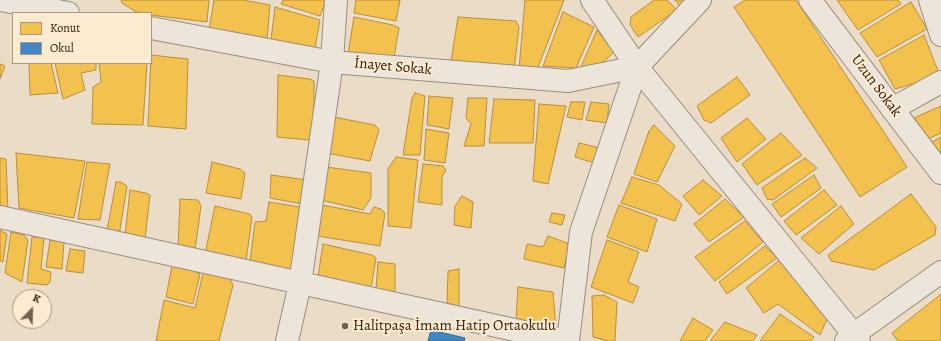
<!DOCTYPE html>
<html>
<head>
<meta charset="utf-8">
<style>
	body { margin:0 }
	#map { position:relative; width:941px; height:341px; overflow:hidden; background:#eadcc6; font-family:Alegreya,serif }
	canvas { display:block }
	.legend { position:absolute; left:12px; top:12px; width:140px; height:52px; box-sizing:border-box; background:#fbebd0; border:1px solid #ab9781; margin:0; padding:5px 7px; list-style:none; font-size:12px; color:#33180b }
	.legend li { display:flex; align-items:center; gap:8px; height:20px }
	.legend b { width:20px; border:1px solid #ab9781 }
	.north { position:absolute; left:12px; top:289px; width:40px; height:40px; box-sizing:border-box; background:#fbebd0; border:1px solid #ab9781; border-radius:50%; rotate:23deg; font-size:11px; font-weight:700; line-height:16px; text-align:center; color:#33180b }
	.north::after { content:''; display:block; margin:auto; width:14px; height:18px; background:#735d4c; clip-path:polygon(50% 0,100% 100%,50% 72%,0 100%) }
</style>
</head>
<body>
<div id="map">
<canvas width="941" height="341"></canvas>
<ul class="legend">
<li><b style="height:11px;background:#f2c14e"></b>Konut</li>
<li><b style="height:11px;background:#3f88c5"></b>Okul</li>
</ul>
<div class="north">K</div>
</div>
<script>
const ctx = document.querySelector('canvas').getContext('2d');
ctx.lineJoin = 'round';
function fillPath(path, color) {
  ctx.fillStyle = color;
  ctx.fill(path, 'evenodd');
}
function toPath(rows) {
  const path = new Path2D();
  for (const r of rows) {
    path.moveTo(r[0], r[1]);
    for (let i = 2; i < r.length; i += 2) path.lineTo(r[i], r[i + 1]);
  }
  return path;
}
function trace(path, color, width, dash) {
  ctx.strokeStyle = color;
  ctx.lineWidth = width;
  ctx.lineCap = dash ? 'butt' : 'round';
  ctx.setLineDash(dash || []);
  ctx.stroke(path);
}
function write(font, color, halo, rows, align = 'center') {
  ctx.font = font + ' Alegreya,serif';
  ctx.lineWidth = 4;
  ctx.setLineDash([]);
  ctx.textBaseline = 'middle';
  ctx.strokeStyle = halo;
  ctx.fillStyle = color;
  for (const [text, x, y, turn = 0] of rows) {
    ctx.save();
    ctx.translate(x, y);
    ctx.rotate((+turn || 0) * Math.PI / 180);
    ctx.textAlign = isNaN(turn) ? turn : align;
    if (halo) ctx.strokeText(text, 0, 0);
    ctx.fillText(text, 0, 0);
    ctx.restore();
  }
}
const homes = toPath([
	[121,0,209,0,207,22,151,15,151,13,136,12,122,3,121,0],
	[214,0,243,0,270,5,267,40,209,30,214,0],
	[283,0,326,0,320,16,281,4,283,0],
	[356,0,400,0,396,21,354,13,356,0],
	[525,0,564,0,537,70,519,69,525,0],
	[654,0,667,0,677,10,638,37,630,25,631,17,654,0],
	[675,0,686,0,681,7,675,0],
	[745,0,796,0,907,167,860,197,734,7,745,0],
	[837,0,898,0,901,4,858,30,837,0],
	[911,2,927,29,877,57,860,33,911,2],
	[275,7,320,20,315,48,271,40,275,7],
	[563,12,594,27,576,68,543,66,563,12],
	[354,17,393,25,399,28,393,63,348,54,354,17],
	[458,17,516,21,519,27,514,70,450,67,458,17],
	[597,30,614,52,593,72,580,69,597,30],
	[924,35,940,76,895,89,879,60,924,35],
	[151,55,188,59,186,129,148,126,151,55],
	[29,63,51,63,58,93,30,95,29,63],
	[55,63,96,63,96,70,81,73,85,90,63,99,55,63],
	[99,63,147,63,143,125,92,124,93,87,101,82,99,63],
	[0,64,5,66,0,79,0,64],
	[278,75,310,79,314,81,314,116,309,140,277,137,278,75],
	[737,77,750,95,711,123,704,120,697,106,737,77],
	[415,93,425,96,420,155,403,155,412,98,415,93],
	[429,96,453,98,449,129,427,125,429,96],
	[468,98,487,98,484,146,464,146,471,124,466,118,468,98],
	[494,99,535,100,533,143,489,143,494,99],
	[571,102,585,102,582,120,567,117,571,102],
	[591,102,609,104,607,123,586,120,591,102],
	[539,104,566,106,548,184,533,181,539,104],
	[941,106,941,133,928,139,914,118,941,106],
	[334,117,375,125,379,130,370,161,326,153,334,117],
	[747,118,766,139,737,162,721,138,747,118],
	[654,125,675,146,657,182,634,174,649,131,654,125],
	[426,129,449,133,445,163,424,160,426,129],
	[781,133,802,155,757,185,742,164,781,133],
	[941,137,941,157,930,143,941,137],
	[579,143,600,148,594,163,575,157,579,143],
	[16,153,85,161,74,218,19,208,16,153],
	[396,157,418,160,411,228,388,226,388,169,396,157],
	[0,158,6,159,8,212,0,212,0,158],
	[805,158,817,168,773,200,767,199,762,188,805,158],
	[87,162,110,164,100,220,78,219,87,162],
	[212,162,240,169,245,173,241,199,206,193,212,162],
	[423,164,443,166,446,170,442,177,442,205,418,202,423,164],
	[326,167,371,173,371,198,363,210,321,200,326,167],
	[271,175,307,180,303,204,270,198,271,175],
	[814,175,821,188,781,217,772,204,814,175],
	[632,177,659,185,682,204,675,221,621,203,632,177],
	[703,180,722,196,699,215,683,196,703,180],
	[116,182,121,182,127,186,119,236,107,231,116,182],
	[130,190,146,193,150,195,145,239,125,236,130,190],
	[824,190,837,205,796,235,784,221,824,190],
	[911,194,936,227,935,235,874,270,831,261,828,255,911,194],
	[462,196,473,202,471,228,454,225,455,206,462,196],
	[180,199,198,200,201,206,195,250,178,247,180,199],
	[725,199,744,217,709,242,694,224,725,199],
	[269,202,300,207,295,271,250,262,255,222,266,221,269,202],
	[322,205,370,214,374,207,381,209,385,213,380,246,317,236,322,205],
	[619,205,657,219,647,252,607,237,619,205],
	[215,206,250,214,252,218,246,261,205,254,215,206],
	[841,206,854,224,819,254,801,238,841,206],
	[552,213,565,215,562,225,549,222,552,213],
	[745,221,763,242,715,281,695,257,745,221],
	[0,230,7,234,3,262,0,261,0,230],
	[11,232,24,235,28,240,22,282,5,273,11,232],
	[548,236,570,244,564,268,524,259,527,244,543,247,548,236],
	[32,237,44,238,41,269,51,272,50,282,47,285,27,283,32,237],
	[50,240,64,242,62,269,46,267,50,240],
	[607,240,639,252,628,282,639,287,633,303,591,287,607,240],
	[323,244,372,255,376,258,371,289,318,277,323,244],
	[765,246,777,258,727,294,719,282,765,246],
	[70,249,85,251,83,273,66,271,70,249],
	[782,258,786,270,793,270,828,317,820,335,778,304,764,313,746,288,782,258],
	[378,262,395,264,395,293,376,289,378,262],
	[172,266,192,270,200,274,193,304,166,297,172,266],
	[459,269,459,307,447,303,448,271,459,269],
	[203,273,230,279,233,285,219,341,156,341,164,300,195,308,203,273],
	[518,287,553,292,556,329,516,320,518,287],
	[941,294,941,341,898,341,892,333,941,294],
	[604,295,617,302,615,341,608,341,593,337,592,296,604,295],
	[780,314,814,337,811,341,760,341,780,314],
	[693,318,713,330,705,341,680,341,693,318],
	[725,322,757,335,753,341,710,341,725,322]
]);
const schools = toPath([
	[431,330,465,338,464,341,428,341,431,330]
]);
const minor = toPath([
	[1,0,68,13],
	[592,0,637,67,859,341],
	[810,0,941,173],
	[930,0,941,35],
	[151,28,332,62,568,81,637,67],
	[892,109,941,82],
	[0,217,565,341],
	[287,341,300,284,332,62,336,0],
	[568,341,581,232,637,67,700,0],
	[846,341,853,335,941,272]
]);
const markers = [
	[345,326,4,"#735d4c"]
];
const streetNames = [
	["İnayet Sokak",393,67,5],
	["Uzun Sokak",876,86,53]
];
const poiNames = [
	["Halitpaşa İmam Hatip Ortaokulu",353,326]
];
fillPath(homes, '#f2c14e');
trace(homes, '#b98e3a', 1);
fillPath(schools, '#3f88c5');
trace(schools, '#3b668d', 1);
trace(minor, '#988d7f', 24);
trace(minor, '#ede5da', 22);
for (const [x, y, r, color] of markers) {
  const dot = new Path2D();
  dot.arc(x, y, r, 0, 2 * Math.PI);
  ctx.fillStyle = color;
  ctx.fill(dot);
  trace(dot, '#fbebd0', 1.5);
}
write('15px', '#33180b', '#fbebd0', streetNames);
write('15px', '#33180b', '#fbebd0', poiNames, 'left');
</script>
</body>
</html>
